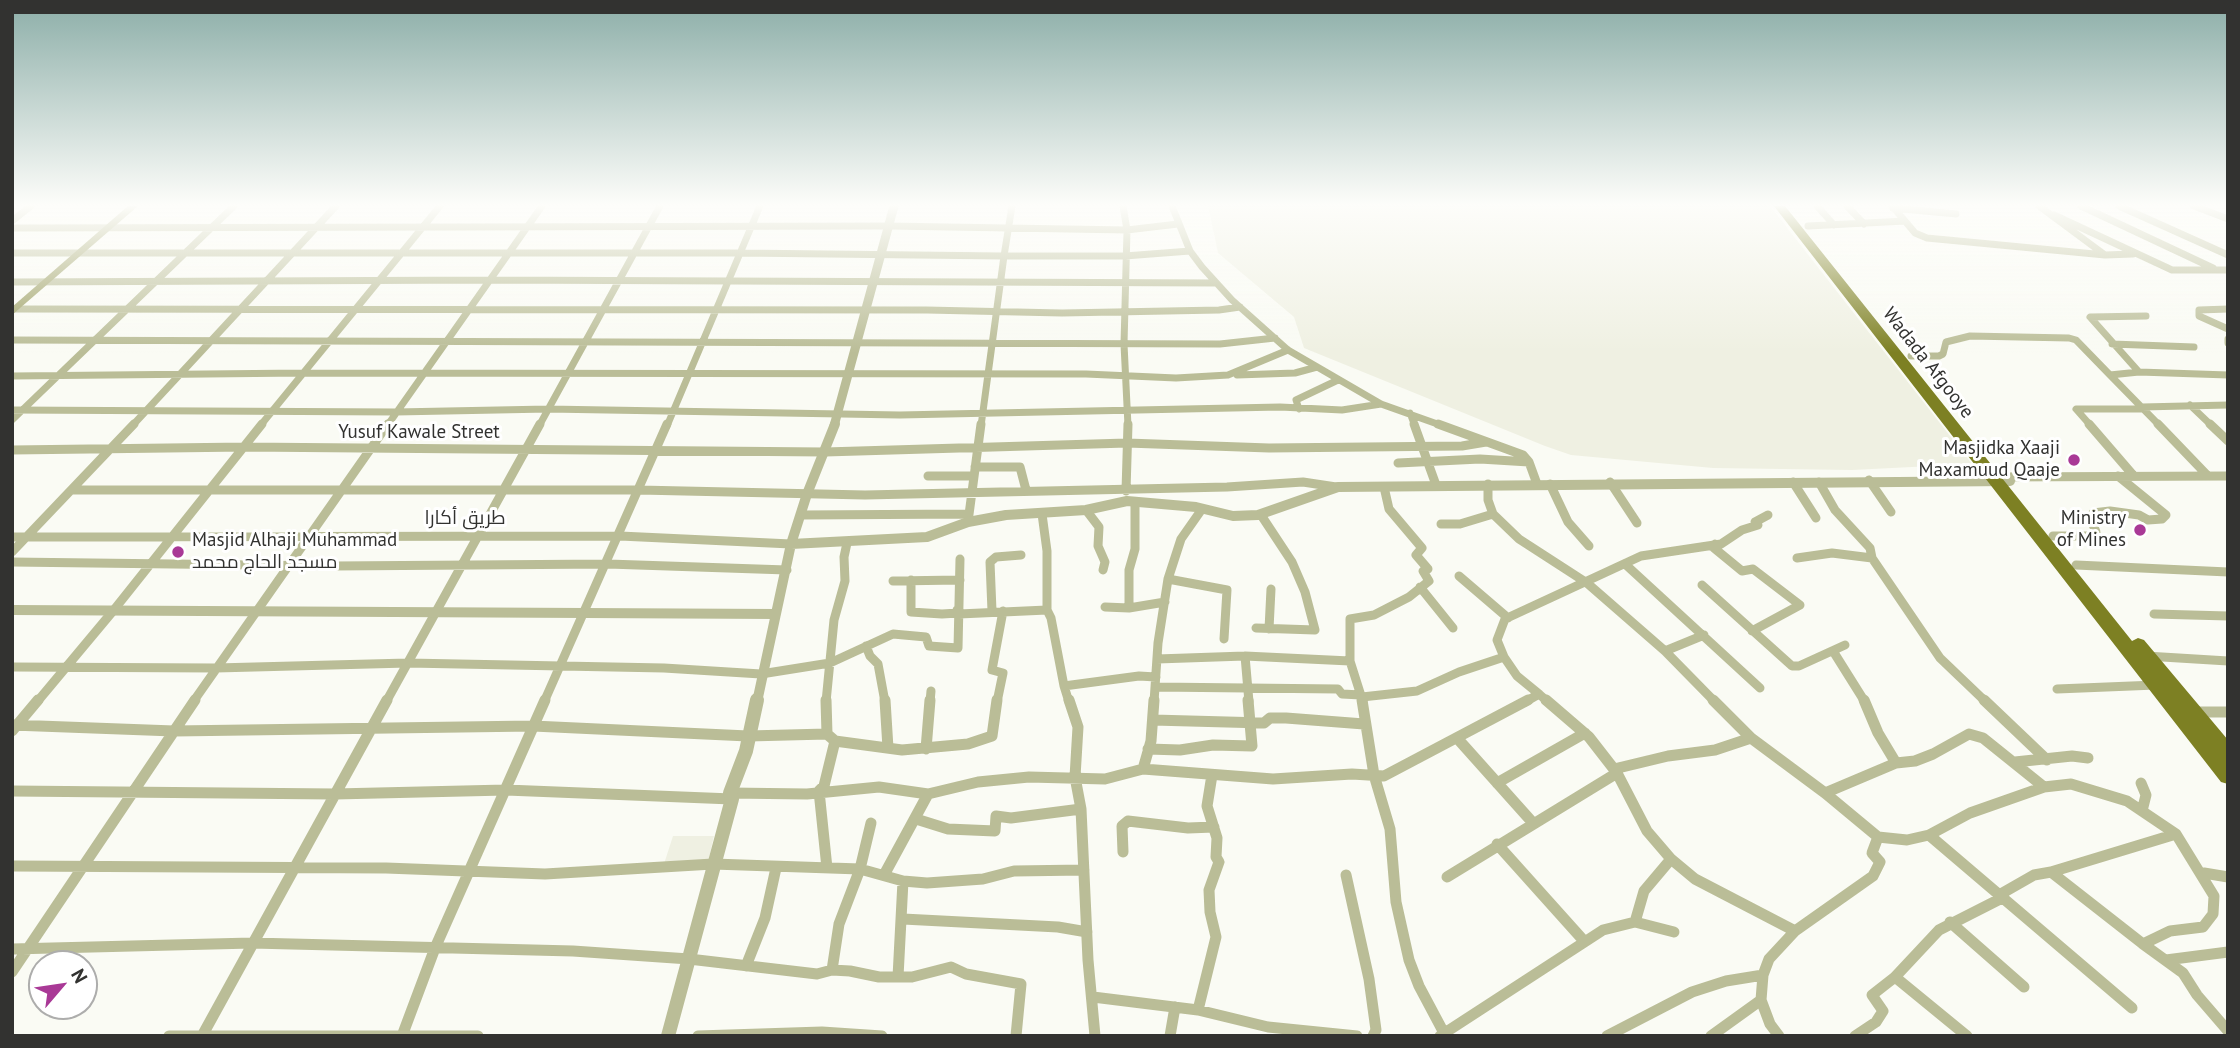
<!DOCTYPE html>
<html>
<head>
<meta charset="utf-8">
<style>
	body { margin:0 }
	#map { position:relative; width:2240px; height:1048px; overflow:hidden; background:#fafbf4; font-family:"PT Sans",sans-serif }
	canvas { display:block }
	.frame { position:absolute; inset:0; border:14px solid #323230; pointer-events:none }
	.north { position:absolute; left:28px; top:950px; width:70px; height:70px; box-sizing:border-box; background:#fff; border:2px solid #adadac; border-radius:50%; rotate:61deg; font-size:19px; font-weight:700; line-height:28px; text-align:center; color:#323230 }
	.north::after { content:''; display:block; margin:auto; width:24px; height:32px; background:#a93996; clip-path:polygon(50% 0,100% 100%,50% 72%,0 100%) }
</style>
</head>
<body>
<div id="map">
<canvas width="2240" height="1048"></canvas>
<div class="frame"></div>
<div class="north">N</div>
</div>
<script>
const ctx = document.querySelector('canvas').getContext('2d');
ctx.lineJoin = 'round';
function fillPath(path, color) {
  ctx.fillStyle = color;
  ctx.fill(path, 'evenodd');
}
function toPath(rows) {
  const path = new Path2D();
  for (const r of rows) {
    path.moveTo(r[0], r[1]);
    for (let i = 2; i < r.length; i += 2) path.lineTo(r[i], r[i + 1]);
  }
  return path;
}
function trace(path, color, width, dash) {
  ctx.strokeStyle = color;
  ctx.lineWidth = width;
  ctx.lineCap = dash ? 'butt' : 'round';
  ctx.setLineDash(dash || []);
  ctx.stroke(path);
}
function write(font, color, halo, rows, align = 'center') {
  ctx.font = font + ' "PT Sans",Cairo,sans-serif';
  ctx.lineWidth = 6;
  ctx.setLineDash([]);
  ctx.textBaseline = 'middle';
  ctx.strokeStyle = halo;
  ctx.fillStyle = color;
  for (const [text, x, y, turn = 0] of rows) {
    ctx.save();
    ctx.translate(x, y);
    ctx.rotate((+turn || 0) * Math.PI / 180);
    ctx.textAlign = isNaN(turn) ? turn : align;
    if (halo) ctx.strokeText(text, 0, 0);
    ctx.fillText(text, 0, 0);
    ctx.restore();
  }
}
const built = toPath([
	[1208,206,1770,206,1972,464,1852,470,1713,468,1571,455,1545,446,1304,348,1294,317,1218,253],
	[673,836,714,836,708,862,663,867]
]);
const minorFar2 = toPath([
	[1012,206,1004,256,1125,256,1190,251],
	[1123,206,1127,230,1124,344,1128,426],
	[1172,206,1190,251,1202,267,1232,300,1288,350,1381,404,1443,426],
	[1817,206,1834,225],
	[1847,206,1864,224],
	[2039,206,2105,255,2133,254],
	[2081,206,2213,268],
	[2119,206,2228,255],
	[2194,206,2228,219],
	[1893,208,1956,214],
	[2054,215,2172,270,2228,270],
	[12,221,31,206],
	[1905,221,1915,233,1927,238,2105,255],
	[1808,226,1905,221,1892,206],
	[12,228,889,226,1127,230,1178,224],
	[12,253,740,253,1004,256,981,426],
	[12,282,490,280,1216,283],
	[12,309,927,310,1062,313,1219,310,1240,307],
	[2228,309,2199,310,2199,316,2228,329],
	[2228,339,2228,343],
	[12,340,1220,344,1275,338],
	[2112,344,2194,347],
	[1911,356,1939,356,1943,354,1946,342,1970,336,2069,338,2076,340,2110,375],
	[2139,372,2090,317,2146,316],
	[1237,375,1295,373,1317,367],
	[12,376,303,373,1086,374,1176,378,1228,375,1288,350],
	[2190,405,2212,426],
	[2142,407,2228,405],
	[1299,409,1296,400,1338,380],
	[12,410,396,412,548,409,900,415,1280,407,1342,410,1381,404],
	[1410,413,1415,426],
	[12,420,234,206],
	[132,426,336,206],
	[260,426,440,206],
	[387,426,542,206],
	[539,426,660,206],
	[667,426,760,206],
	[2091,426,2076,409,2144,409],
	[2160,426,2110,375,2139,372,2228,375]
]);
const minorFar1 = toPath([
	[1414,424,1436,485],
	[1438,424,1523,455,1529,462,1537,484],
	[2089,424,2133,475],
	[2158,424,2207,475],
	[2210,424,2228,441],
	[12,450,245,447,825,452,1127,443,1269,448,1462,446,1486,442],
	[1398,463,1480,459,1529,462],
	[975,467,1020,467,1026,490],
	[928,476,972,476],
	[1993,477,2228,476],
	[1869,480,1891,512],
	[1610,482,1637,523],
	[1793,482,1816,518],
	[1819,482,1835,510,1870,548,1872,558,1940,658,1986,702],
	[1488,484,1488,500,1493,514,1519,539,1587,583,1665,651,1715,702],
	[1550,484,1568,522,1589,546],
	[72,490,639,490,865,495,1227,487,1303,482,1336,487],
	[1126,491,1128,424],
	[1086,510,1099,527,1098,546,1105,562,1103,570],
	[1042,514,1047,551,1047,610,1051,618,1064,686,1139,676,1156,677],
	[801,515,969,514],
	[968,522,981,424],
	[1441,524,1460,524,1493,514],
	[2053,536,2092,536,2096,532,2090,517,2093,513,2110,511,2139,515,2148,520,2162,519,2166,515,2118,476],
	[12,537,620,536,791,544],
	[1715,544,1714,548,1742,571,1753,569,1800,605,1752,631],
	[12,552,134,424],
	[1797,558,1832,553,1872,558],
	[12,562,334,566,608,564,787,570],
	[1625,564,1760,688],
	[2076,565,2228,572],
	[1459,576,1508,618],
	[1168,579,1227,590,1224,639],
	[911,580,911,612,942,614,958,613,957,610],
	[893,581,960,580],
	[1702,585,1792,666,1799,666,1845,645],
	[1420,587,1453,628],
	[1105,607,1129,608,1165,602],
	[1129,608,1129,570,1135,549,1135,503],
	[992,611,990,562,996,557,1021,555],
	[959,614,1047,610],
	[2154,614,2228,616],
	[1256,628,1315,630,1305,592,1292,562,1261,515],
	[1269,629,1271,589],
	[866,646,870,656,878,664,885,702],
	[1665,651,1704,635],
	[1833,651,1865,702],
	[1245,656,1249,702],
	[2146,656,2228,661],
	[1157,659,1245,656,1350,661],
	[12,667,216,668,408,663,664,668,761,674,830,663,893,634,926,637,929,646,958,648,960,559],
	[1064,686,1069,702],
	[1156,687,1338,689,1342,694,1361,695],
	[2057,689,2156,685],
	[1539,694,1548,702],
	[1362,697,1417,691,1459,672,1504,657],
	[37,702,113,611,262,424],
	[193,702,388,424],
	[386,702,540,424],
	[544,702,667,424],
	[826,702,834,620,845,581,844,557,847,543],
	[930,702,931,691],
	[997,702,1003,673,992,670,1003,611],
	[1154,702,1158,643,1168,579,1181,539,1202,509],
	[1363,702,1350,661,1350,619,1374,615,1409,597,1429,581,1423,571,1428,569,1416,555,1422,548,1389,509,1384,487],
	[1525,702,1539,694,1517,676,1504,657,1497,640,1505,619,1641,556,1721,544,1742,530,1758,525,1755,522,1768,515]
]);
const minor = toPath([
	[826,700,827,734],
	[885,700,888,748],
	[1069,700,1078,727,1075,777,1081,809,1088,960,1095,1036],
	[1362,700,1374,775,1390,829,1396,902,1409,960,1419,986,1444,1033,1441,1036],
	[1546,700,1589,737,1617,773,1647,831,1671,859,1695,879,1795,931],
	[1713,700,1751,738,1825,793,1878,837,1907,840,1929,835,1970,813,2044,787,2071,784,2127,801,2176,834,2214,896,2213,914,2203,927,2170,931,2143,944,2183,973,2197,995,2228,1031],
	[1864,700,1878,733,1896,763],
	[1984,700,2047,760],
	[2194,712,2228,712],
	[1153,720,1264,723,1270,718,1286,718,1364,724],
	[12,725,174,731,533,726,748,736,827,734,835,741,824,786,819,791,827,868],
	[12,731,38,700],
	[1457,738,1533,823],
	[835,741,902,750,968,744,992,736,997,700],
	[926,749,930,700],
	[1148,749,1180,750,1213,745,1252,746,1248,700],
	[2015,762,2072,756,2088,758],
	[1143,769,1273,779,1352,774,1384,776,1528,700],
	[1614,769,1668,756,1715,750,1751,738],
	[1497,783,1585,733],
	[2141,783,2146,795,2142,811],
	[12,791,335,794,506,790,732,799],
	[730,793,807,794,879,787,928,794,978,782,1029,777,1105,779,1143,769,1151,741,1154,700],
	[1825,793,1896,763,1915,761,1933,754,1969,734,1983,738,2044,787],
	[916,819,948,829,995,831,996,816,1011,818,1081,809],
	[1929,835,2132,1008],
	[1497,844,1584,941],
	[1123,852,1122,826,1128,821,1188,828,1214,827],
	[12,866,386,868,545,874,713,864,860,869,903,881,927,883,983,879,1014,871,1084,870],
	[2051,872,2176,834],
	[2204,873,2228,877],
	[884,875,928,794],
	[1346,875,1369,979,1376,1030,1373,1036],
	[1447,877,1617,773],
	[1999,895,2034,875,2051,872,2143,944],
	[903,919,1058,927,1087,932],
	[1635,922,1644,891,1671,859],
	[1950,922,2024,987],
	[12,949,252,943,573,951,689,959,817,974,832,970,850,971,879,977,912,977,951,967,966,974,1021,984,1016,1036],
	[2166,960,2228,952],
	[746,966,765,918,776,868],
	[832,970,839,924,860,869,871,823],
	[12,972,195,700],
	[898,977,903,881],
	[1093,997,1198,1010,1268,1027,1357,1036],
	[1198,1010,1216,937,1210,912,1209,890,1219,862,1216,857,1217,838,1207,806,1212,775],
	[169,1036,478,1036],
	[202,1036,387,700],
	[402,1036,435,948,545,700],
	[698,1036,822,1032,882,1036],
	[1170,1036,1175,1007],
	[1440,1036,1603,930,1635,922,1674,932],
	[1607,1036,1692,992,1726,981,1763,975],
	[1711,1036,1761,1000],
	[1779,1036,1770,1024,1761,1000,1763,975,1769,959,1795,931,1873,876,1880,862,1872,853,1878,837],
	[1855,1036,1876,1022,1883,1011,1872,995,1895,977],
	[1967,1036,1895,977,1939,930,2002,898]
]);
const tertiaryFar2 = toPath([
	[834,426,894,206]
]);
const tertiaryFar1 = toPath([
	[791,544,927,537,968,522,1006,515,1086,510,1127,501,1196,507,1233,516,1258,515,1338,487,2010,481],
	[12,610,776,614],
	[757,702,791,544,807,494,835,424]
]);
const tertiary = toPath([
	[668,1036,732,799,730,793,746,751,757,700]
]);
const secondary = toPath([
	[128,206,138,206,12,315,12,307,128,206]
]);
const trunk = toPath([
	[1774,206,1785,206,2132,641,2138,638,2144,640,2228,740,2228,784,2221,782,1774,206]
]);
const markers = [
	[2074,460,7,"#a93996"],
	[2140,530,7,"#a93996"],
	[178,552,7,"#a93996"]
];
const streetNames = [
	["Wadada Afgooye",1928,363,52],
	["Yusuf Kawale Street",419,433],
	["طريق أكارا",465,519]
];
const poiNames = [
	["Masjidka Xaaji",2060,449],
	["Maxamuud Qaaje",2060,471],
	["Ministry",2126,519],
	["of Mines",2126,541],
	["Masjid Alhaji Muhammad",192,541,"left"],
	["مسجد الحاج محمد",192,563,"left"]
];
fillPath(built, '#eff0e2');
trace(minorFar2, '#babd97', 7);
trace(minorFar1, '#babd97', 9);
trace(minor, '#babd97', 11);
trace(tertiaryFar2, '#babd97', 9);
trace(tertiaryFar1, '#babd97', 10);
trace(tertiary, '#babd97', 14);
fillPath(secondary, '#9c9f64');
fillPath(trunk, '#7d8023');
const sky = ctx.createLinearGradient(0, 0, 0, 353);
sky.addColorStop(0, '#8caea8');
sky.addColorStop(0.58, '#fdfdfa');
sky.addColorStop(1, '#fdfdfa00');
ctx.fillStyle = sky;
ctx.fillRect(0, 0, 2240, 353);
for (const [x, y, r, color] of markers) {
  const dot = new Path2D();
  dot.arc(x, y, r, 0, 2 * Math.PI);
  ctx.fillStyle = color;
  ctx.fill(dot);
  trace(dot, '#fff', 2.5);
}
write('19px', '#323230', '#fff', streetNames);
write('19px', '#323230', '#fff', poiNames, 'right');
</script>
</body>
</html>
